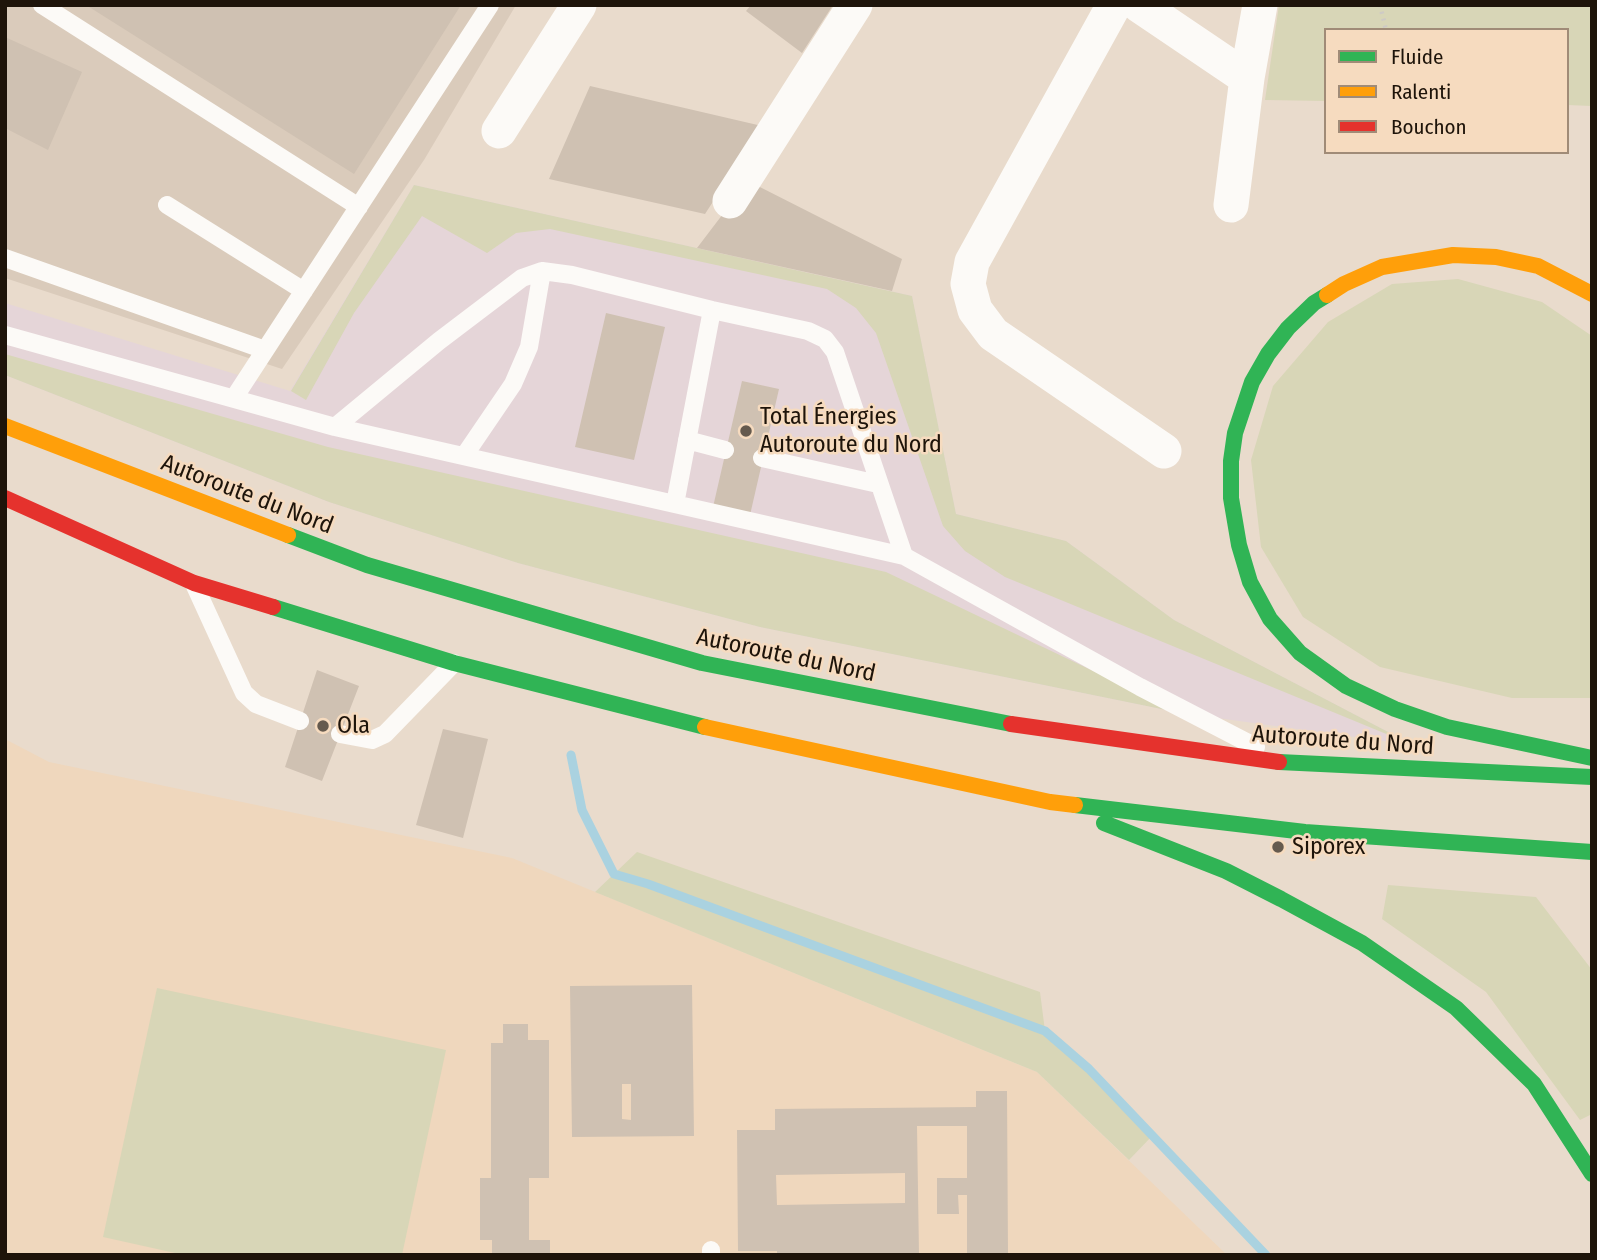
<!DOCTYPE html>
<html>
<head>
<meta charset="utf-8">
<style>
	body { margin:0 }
	#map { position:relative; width:1597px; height:1260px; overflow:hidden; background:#e9dbcc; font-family:"Fira Sans Condensed",sans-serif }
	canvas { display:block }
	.frame { position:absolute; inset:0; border:7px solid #1e140a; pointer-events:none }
	.legend { position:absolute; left:1324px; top:28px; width:245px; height:126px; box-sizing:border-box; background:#f6dbbf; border:2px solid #a08b77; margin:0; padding:9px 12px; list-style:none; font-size:21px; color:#1e140a }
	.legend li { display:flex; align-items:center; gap:14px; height:35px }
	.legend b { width:35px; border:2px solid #a08b77 }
</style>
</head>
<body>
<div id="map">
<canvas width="1597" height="1260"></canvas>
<div class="frame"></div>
<ul class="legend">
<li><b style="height:9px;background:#30b455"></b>Fluide</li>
<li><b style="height:9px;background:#ff9f0a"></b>Ralenti</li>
<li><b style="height:9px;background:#e5322d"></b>Bouchon</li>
</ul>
</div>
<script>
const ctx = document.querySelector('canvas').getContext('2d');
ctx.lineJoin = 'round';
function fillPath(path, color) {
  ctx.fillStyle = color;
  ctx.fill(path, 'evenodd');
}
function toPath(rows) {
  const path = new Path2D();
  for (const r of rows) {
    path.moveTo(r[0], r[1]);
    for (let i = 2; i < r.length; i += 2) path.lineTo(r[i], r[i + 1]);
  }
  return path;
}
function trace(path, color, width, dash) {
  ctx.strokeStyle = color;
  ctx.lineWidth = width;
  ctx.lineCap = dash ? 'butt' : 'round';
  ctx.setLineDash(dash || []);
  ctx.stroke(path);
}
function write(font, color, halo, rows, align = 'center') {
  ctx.font = font + ' "Fira Sans Condensed",sans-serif';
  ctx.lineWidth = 5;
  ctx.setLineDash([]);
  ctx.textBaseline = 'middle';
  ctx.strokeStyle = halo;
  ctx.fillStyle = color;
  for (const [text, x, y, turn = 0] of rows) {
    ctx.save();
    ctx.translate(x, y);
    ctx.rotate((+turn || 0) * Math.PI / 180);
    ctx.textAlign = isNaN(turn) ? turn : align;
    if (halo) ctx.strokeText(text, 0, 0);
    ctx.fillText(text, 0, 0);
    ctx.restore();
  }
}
const commercial = toPath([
	[414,185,912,296,956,514,1066,541,1174,620,1413,745,1181,713,760,627,518,563,329,502,5,375,5,303,290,391]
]);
const industrial = toPath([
	[5,5,516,5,424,160,282,369,5,278]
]);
const built = toPath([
	[5,739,49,762,512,858,1037,1072,1227,1255,5,1255]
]);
const green = toPath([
	[1279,5,1592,5,1592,106,1567,105,1567,30,1326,30,1326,101,1265,100],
	[414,185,912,296,956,514,1066,541,1174,620,1413,745,1005,577,965,551,943,526,876,333,856,308,827,289,550,229,516,233,487,253,422,216,354,313,306,400,291,391],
	[1458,279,1542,302,1592,336,1592,698,1512,698,1380,667,1303,617,1261,547,1251,460,1273,386,1328,322,1392,284],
	[5,354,328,447,886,572,1181,713,760,627,518,563,329,502,5,375],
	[637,852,1040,992,1045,1031,1110,1090,1153,1135,1129,1160,1037,1072,595,892],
	[1388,885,1536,897,1592,970,1592,1114,1580,1120,1486,992,1382,919],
	[157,988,446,1050,402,1255,184,1255,103,1237]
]);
const stream = toPath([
	[571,755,582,810,614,874,648,884,1045,1031,1089,1069,1266,1255]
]);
const building = toPath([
	[86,5,461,5,354,174],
	[751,5,833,5,802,53,746,11],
	[5,37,82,72,48,150,5,128],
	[590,86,762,126,705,214,549,179],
	[748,181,902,259,892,291,697,248],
	[606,313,665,327,634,460,575,447],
	[742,381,779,389,750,515,713,507],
	[317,670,359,686,322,781,285,767],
	[443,729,488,739,463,838,416,825],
	[692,985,694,1136,572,1137,570,986],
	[622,1084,631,1084,631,1120,622,1119],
	[503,1024,528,1024,528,1040,549,1040,549,1178,529,1178,529,1240,550,1240,550,1255,492,1255,492,1240,480,1240,480,1178,491,1178,491,1043,503,1043],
	[976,1091,1007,1091,1008,1255,967,1255,967,1195,958,1195,959,1214,937,1214,937,1178,967,1178,967,1126,917,1126,919,1255,777,1255,777,1251,738,1251,737,1130,775,1130,775,1109,976,1107],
	[905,1173,905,1203,777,1205,776,1175]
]);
const path = toPath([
	[1380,5,1386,30]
]);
const lane = toPath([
	[42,5,359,207],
	[167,205,304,291],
	[5,258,265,350],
	[5,335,335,427,904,556,1140,687,1256,747],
	[234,398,490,5],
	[335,427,439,341,522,278,542,271,572,275,712,310,808,331,825,339,835,352,904,556],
	[687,440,725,450],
	[464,456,513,384,529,347,542,271],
	[762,458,878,484],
	[675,504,712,310],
	[195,586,244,693,256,704,300,721],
	[340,734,372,740,385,734,454,663],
	[711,1250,711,1255]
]);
const street = toPath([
	[1114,5,972,262,968,284,975,310,993,334,1164,451],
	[1139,5,1247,78],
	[499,131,579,5],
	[730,201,855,5],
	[1231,205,1247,78,1260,5]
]);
const fast = toPath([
	[1327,295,1314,303,1288,328,1268,354,1252,382,1235,433,1231,461,1231,498,1239,545,1250,582,1270,619,1300,653,1346,686,1395,709,1447,727,1592,758],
	[288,535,367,565,702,663,1011,724],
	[273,607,454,663,705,727],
	[1279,762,1592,777],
	[1075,805,1305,832,1592,852],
	[1104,823,1226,871,1281,899,1362,943,1456,1008,1534,1084,1592,1174]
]);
const slow = toPath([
	[1327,295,1344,284,1382,267,1453,255,1496,257,1538,266,1592,294],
	[5,426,288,535],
	[705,727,1050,802,1075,805]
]);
const jam = toPath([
	[5,498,194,583,273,607],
	[1011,724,1279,762]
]);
const markers = [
	[746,431,7,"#655a4e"],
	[323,726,7,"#655a4e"],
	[1278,847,7,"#655a4e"]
];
const poiNames = [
	["Total Énergies",760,417],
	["Autoroute du Nord",760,445],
	["Ola",337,726],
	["Siporex",1292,847]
];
const streetNames = [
	["Autoroute du Nord",247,495,21],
	["Autoroute du Nord",786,656,12],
	["Autoroute du Nord",1343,741,4]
];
fillPath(commercial, '#e5d5d8');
fillPath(industrial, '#dacbbb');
fillPath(built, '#efd7bd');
fillPath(green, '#d8d6b7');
trace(stream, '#aad2e0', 9);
fillPath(building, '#cfc1b2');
trace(path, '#cecac5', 4.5, [2, 5]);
trace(lane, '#fcfaf7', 18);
trace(street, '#fcfaf7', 35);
trace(fast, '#30b455', 16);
trace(slow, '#ff9f0a', 16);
trace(jam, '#e5322d', 16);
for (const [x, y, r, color] of markers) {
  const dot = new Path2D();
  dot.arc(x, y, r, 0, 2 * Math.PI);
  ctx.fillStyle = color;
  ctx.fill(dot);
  trace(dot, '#f6dbbf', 2.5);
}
write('24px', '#1e140a', '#f6dbbf', poiNames, 'left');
write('24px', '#1e140a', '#f6dbbf', streetNames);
</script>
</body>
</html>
